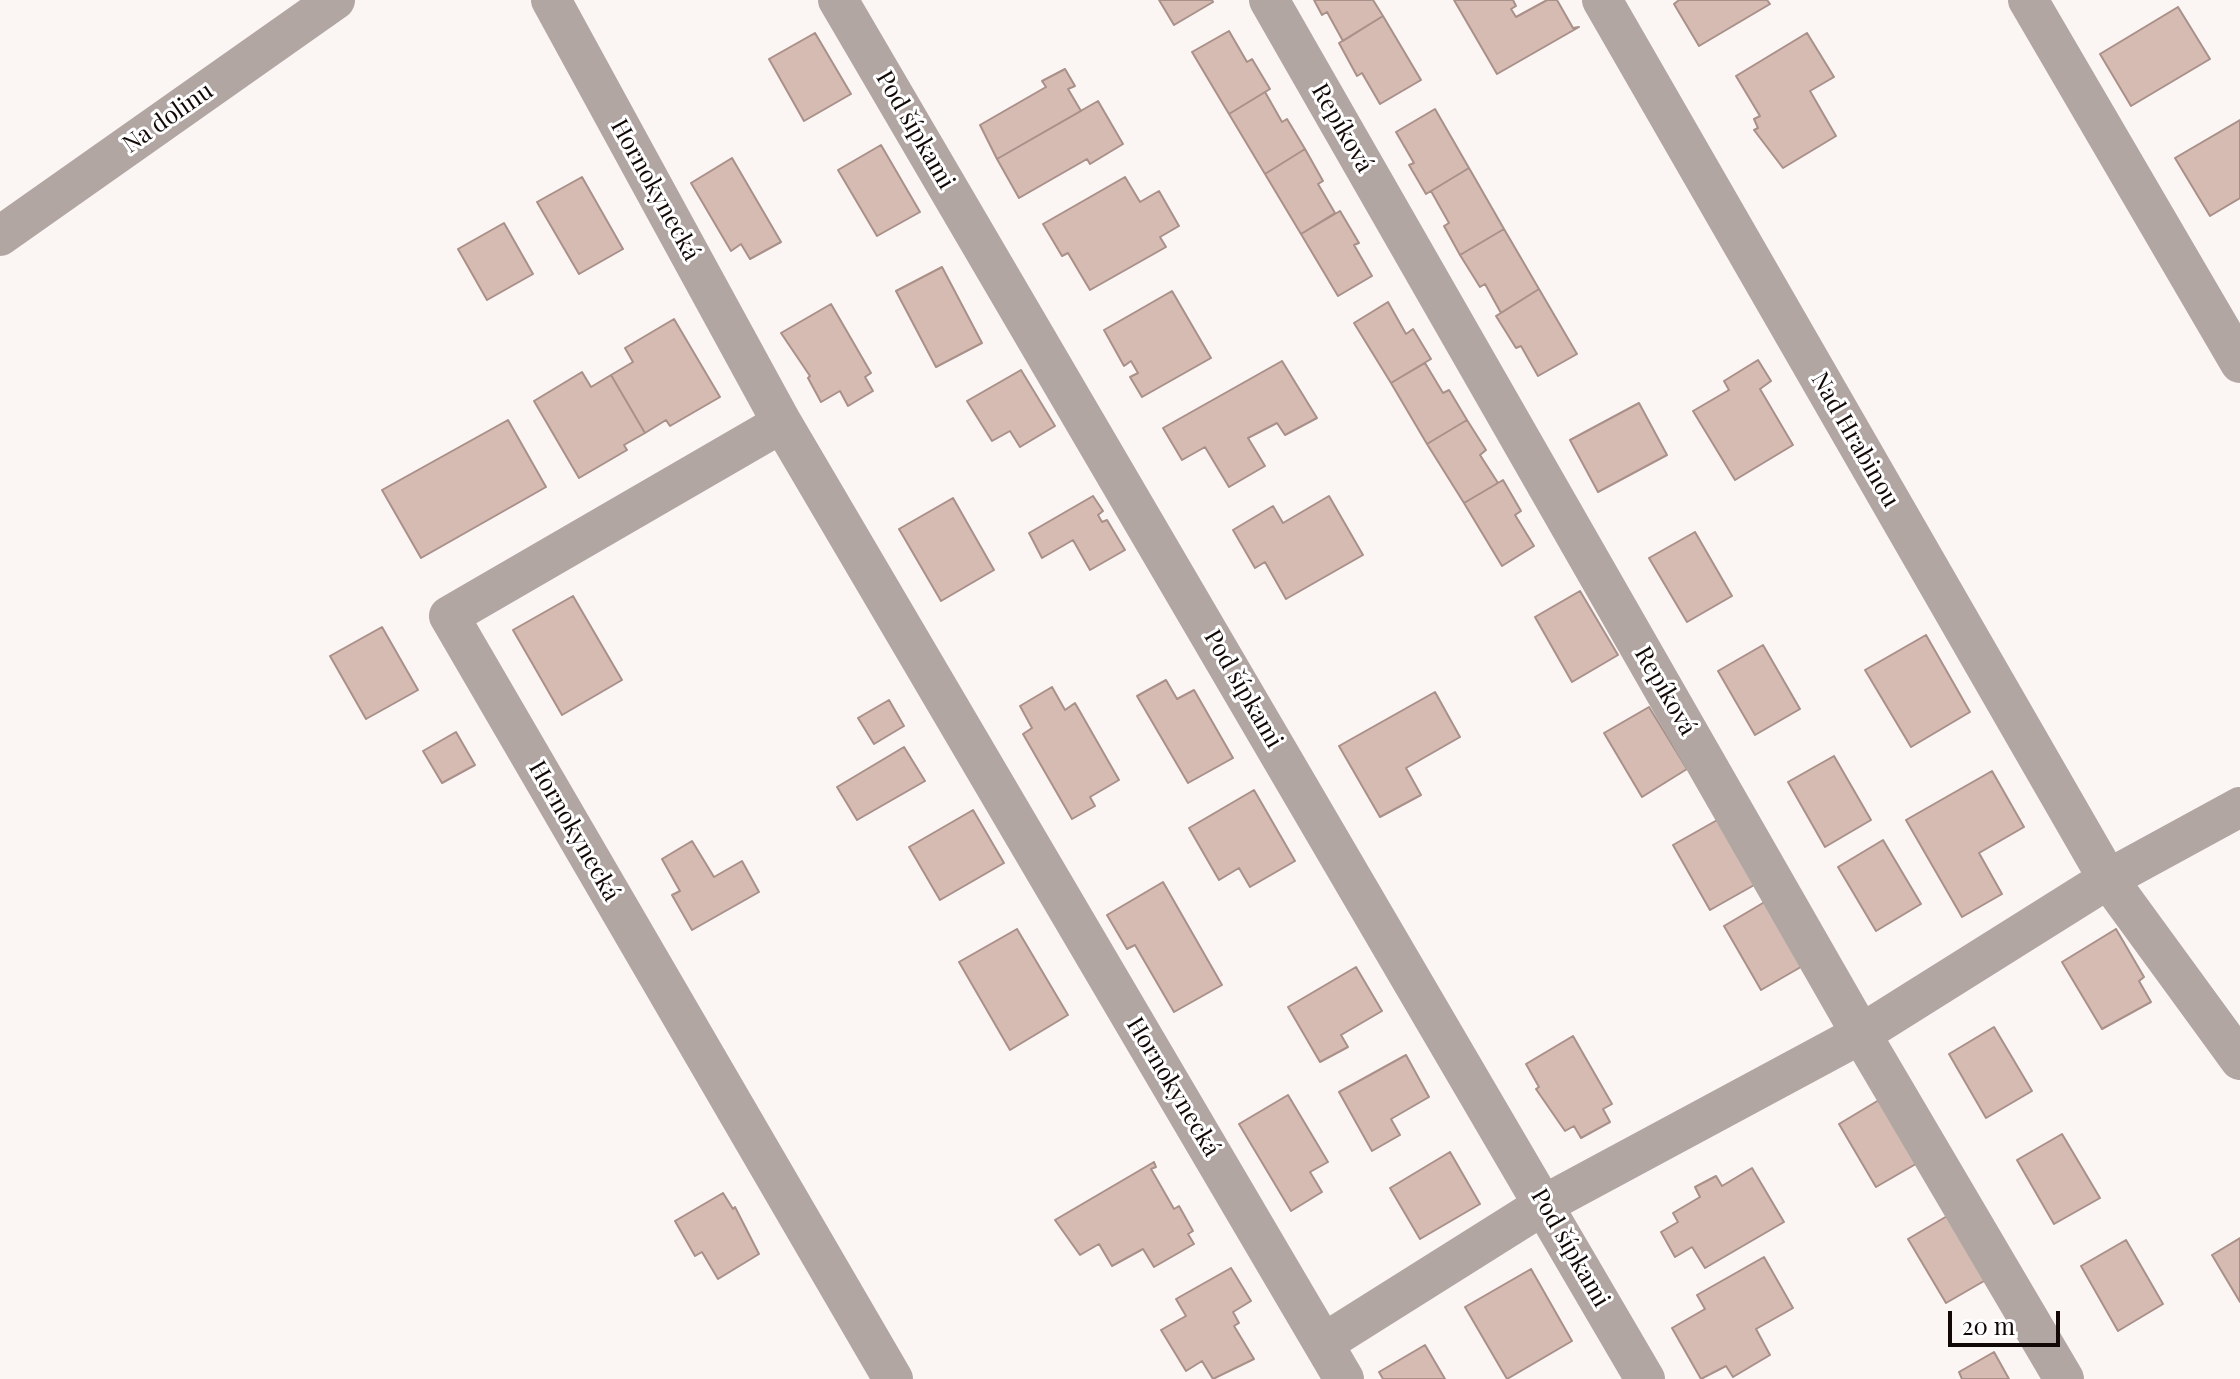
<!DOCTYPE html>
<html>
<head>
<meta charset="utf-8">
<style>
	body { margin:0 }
	#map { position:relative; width:2240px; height:1379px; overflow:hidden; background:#fbf5f4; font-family:"Playfair Display",serif }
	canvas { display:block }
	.scale { position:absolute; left:1948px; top:1311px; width:112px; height:36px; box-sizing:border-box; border:4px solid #120907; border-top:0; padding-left:10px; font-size:24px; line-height:28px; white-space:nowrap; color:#120907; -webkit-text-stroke:6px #fff; paint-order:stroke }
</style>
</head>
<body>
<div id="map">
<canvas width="2240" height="1379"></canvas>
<div class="scale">20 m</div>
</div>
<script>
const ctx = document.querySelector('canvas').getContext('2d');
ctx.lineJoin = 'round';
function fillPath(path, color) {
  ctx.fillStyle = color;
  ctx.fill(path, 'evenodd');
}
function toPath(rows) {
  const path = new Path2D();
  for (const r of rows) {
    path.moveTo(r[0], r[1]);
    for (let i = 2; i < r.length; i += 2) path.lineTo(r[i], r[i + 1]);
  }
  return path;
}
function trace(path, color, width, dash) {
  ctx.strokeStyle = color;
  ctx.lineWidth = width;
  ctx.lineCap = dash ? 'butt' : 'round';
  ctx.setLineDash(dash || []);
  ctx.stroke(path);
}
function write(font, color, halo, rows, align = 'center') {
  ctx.font = font + ' "Playfair Display",serif';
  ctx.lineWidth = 6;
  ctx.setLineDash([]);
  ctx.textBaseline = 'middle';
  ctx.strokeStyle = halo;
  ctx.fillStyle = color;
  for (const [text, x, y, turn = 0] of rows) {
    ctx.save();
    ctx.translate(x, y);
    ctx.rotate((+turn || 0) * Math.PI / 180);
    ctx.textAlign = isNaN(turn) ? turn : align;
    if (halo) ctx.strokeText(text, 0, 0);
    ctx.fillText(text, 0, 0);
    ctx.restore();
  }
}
const building = toPath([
	[1159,0,1212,0,1213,2,1174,25,1159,0],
	[1314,0,1373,0,1383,16,1343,41,1327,12,1322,15,1314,0],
	[1454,0,1513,0,1516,6,1511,9,1516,17,1547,0,1557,0,1573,28,1579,27,1497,74,1454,0],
	[1679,0,1767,0,1770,4,1699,46,1674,4,1679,0],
	[2178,7,2210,59,2131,106,2100,54,2178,7],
	[1383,16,1421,80,1380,104,1362,73,1357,76,1339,43,1383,16],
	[1229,31,1247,62,1252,59,1270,89,1229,114,1192,52,1229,31],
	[815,33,851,94,804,121,769,59,815,33],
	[1807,33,1834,77,1810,91,1836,136,1783,168,1754,130,1758,128,1754,119,1760,116,1736,76,1807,33],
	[1065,69,1075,86,1068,89,1081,111,997,159,980,125,1046,87,1042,81,1065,69],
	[1265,92,1282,122,1287,119,1305,149,1265,174,1229,114,1265,92],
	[1098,101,1123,144,1090,164,1087,159,1019,198,997,159,1098,101],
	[1435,109,1469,168,1426,194,1409,165,1414,163,1396,132,1435,109],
	[2240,120,2240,198,2210,216,2175,158,2240,120],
	[881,145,920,212,877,236,838,170,881,145],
	[1305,149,1323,181,1318,184,1335,213,1301,234,1265,174,1305,149],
	[732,158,781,242,750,259,741,244,731,251,691,183,732,158],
	[1469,168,1504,229,1460,255,1444,226,1449,223,1431,191,1469,168],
	[582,177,623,249,579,274,537,202,582,177],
	[1125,177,1140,202,1159,191,1179,226,1160,237,1166,247,1090,290,1068,253,1062,256,1043,224,1125,177],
	[1340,211,1359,243,1354,245,1372,276,1338,296,1301,234,1340,211],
	[504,223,533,274,487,300,458,249,504,223],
	[1504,229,1539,289,1501,313,1485,284,1480,287,1460,255,1504,229],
	[942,267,982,343,936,367,896,291,942,267],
	[1539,289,1577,354,1538,376,1521,346,1516,348,1496,316,1539,289],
	[1172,291,1211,358,1142,397,1130,377,1138,373,1131,361,1124,366,1104,330,1172,291],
	[1388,302,1406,334,1413,329,1431,359,1391,383,1354,323,1388,302],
	[831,304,871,373,865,377,873,391,848,406,840,391,821,402,808,378,810,376,781,333,831,304],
	[674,319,720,397,670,426,666,420,645,433,611,375,633,362,625,348,674,319],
	[1758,360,1771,381,1760,389,1793,445,1735,480,1693,411,1729,390,1724,381,1758,360],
	[1282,361,1317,418,1285,435,1277,423,1248,438,1265,466,1229,487,1205,447,1182,460,1163,428,1282,361],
	[1425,363,1443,393,1449,390,1467,420,1427,444,1391,383,1425,363],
	[1021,370,1055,426,1020,447,1010,431,992,441,967,401,1021,370],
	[582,372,591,387,611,375,645,433,624,445,627,450,579,478,534,401,582,372],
	[1639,403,1667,455,1598,492,1570,440,1639,403],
	[508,420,546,487,421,558,382,490,508,420],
	[1467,420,1486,450,1480,455,1498,483,1464,503,1427,444,1467,420],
	[1503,480,1521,511,1515,515,1534,546,1502,566,1464,503,1503,480],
	[1093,496,1103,511,1098,515,1102,522,1107,520,1125,550,1090,570,1073,540,1042,558,1029,533,1093,496],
	[1329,496,1363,555,1286,599,1265,562,1255,568,1233,530,1273,506,1283,523,1329,496],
	[953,498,994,570,941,601,899,529,953,498],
	[1695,532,1732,596,1687,622,1649,558,1695,532],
	[1580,591,1618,655,1572,682,1535,617,1580,591],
	[573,596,622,680,562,715,513,630,573,596],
	[382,627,418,690,366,719,330,656,382,627],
	[1926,635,1970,712,1911,747,1865,670,1926,635],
	[1763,645,1800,709,1755,735,1718,671,1763,645],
	[1166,680,1177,699,1194,690,1233,758,1188,783,1137,696,1166,680],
	[1052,687,1065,710,1075,703,1119,780,1090,797,1095,806,1072,819,1023,734,1032,728,1020,706,1052,687],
	[1435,692,1460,737,1406,768,1421,795,1380,817,1339,746,1435,692],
	[889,700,904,726,874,744,858,718,889,700],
	[1649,707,1687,769,1642,797,1604,733,1649,707],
	[456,732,475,765,442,783,423,751,456,732],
	[904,747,925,781,857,820,837,787,904,747],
	[1834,756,1871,820,1825,847,1788,782,1834,756],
	[1992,771,2024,827,1979,853,2002,894,1962,917,1906,820,1992,771],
	[1254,790,1295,861,1250,887,1239,868,1219,880,1189,828,1254,790],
	[973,810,1004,863,940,900,909,847,973,810],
	[1719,819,1756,884,1710,910,1673,845,1719,819],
	[1883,840,1921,904,1876,931,1838,867,1883,840],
	[692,841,714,877,742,861,759,892,692,930,672,895,680,891,662,859,692,841],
	[1163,882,1222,985,1174,1012,1135,945,1127,949,1107,915,1163,882],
	[1768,900,1806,964,1761,990,1724,926,1768,900],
	[1017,929,1068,1015,1010,1050,959,962,1017,929],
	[2116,929,2144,977,2139,981,2151,1002,2102,1029,2062,962,2116,929],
	[1356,967,1382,1011,1341,1035,1348,1047,1320,1062,1288,1007,1356,967],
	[1994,1027,2032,1091,1986,1118,1949,1054,1994,1027],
	[1573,1036,1612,1104,1603,1109,1610,1122,1581,1138,1574,1126,1565,1131,1536,1089,1539,1087,1526,1064,1573,1036],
	[1406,1055,1429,1097,1391,1119,1400,1135,1372,1151,1339,1092,1406,1055],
	[1288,1095,1328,1162,1310,1172,1322,1192,1291,1211,1239,1124,1288,1095],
	[1884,1097,1921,1161,1876,1187,1839,1124,1884,1097],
	[2062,1134,2100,1198,2054,1224,2017,1160,2062,1134],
	[1450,1152,1480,1204,1420,1239,1390,1188,1450,1152],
	[1154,1162,1156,1167,1151,1169,1174,1209,1179,1206,1193,1231,1188,1234,1194,1244,1154,1267,1143,1249,1112,1266,1099,1244,1080,1255,1055,1220,1154,1162],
	[1752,1168,1784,1222,1705,1268,1692,1247,1675,1257,1661,1232,1678,1222,1673,1213,1700,1197,1695,1187,1716,1176,1722,1186,1752,1168],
	[723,1193,733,1209,735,1207,759,1254,718,1279,702,1252,695,1256,675,1221,723,1193],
	[1954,1212,1991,1277,1946,1303,1908,1239,1954,1212],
	[2240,1238,2240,1302,2212,1255,2240,1238],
	[2126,1240,2163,1304,2118,1331,2081,1266,2126,1240],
	[1764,1257,1793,1308,1756,1329,1770,1355,1733,1377,1726,1366,1701,1379,1672,1328,1705,1309,1697,1295,1764,1257],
	[1231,1268,1251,1301,1233,1312,1239,1323,1234,1326,1254,1359,1213,1379,1202,1361,1186,1371,1161,1330,1186,1316,1176,1299,1231,1268],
	[1531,1269,1572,1341,1507,1379,1465,1307,1531,1269],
	[1425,1345,1445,1379,1383,1379,1379,1372,1425,1345],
	[1994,1352,2009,1379,1962,1379,1959,1372,1994,1352]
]);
const street = toPath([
	[551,0,782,423,1344,1379],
	[838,0,1645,1379],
	[1269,0,1861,1034,2064,1379],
	[1602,0,2108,879,2240,1060],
	[2028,0,2240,363],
	[0,236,335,0],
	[782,423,449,616,893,1379],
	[1324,1343,1545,1204,1861,1034,2108,879,2240,807]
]);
const streetNames = [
	["Na dolinu",168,118,-35],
	["Repíková",1342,128,60],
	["Pod šípkami",915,130,60],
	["Hornokynecká",655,190,61],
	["Nad Hrabinou",1855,440,60],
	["Pod šípkami",1243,689,60],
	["Repíková",1665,691,60],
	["Hornokynecká",574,831,60],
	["Hornokynecká",1173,1087,59],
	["Pod šípkami",1570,1248,60]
];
fillPath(building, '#d6bbb3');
trace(building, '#a99088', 2);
trace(street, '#b2a6a3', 40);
write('24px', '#120907', '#fff', streetNames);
</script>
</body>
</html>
